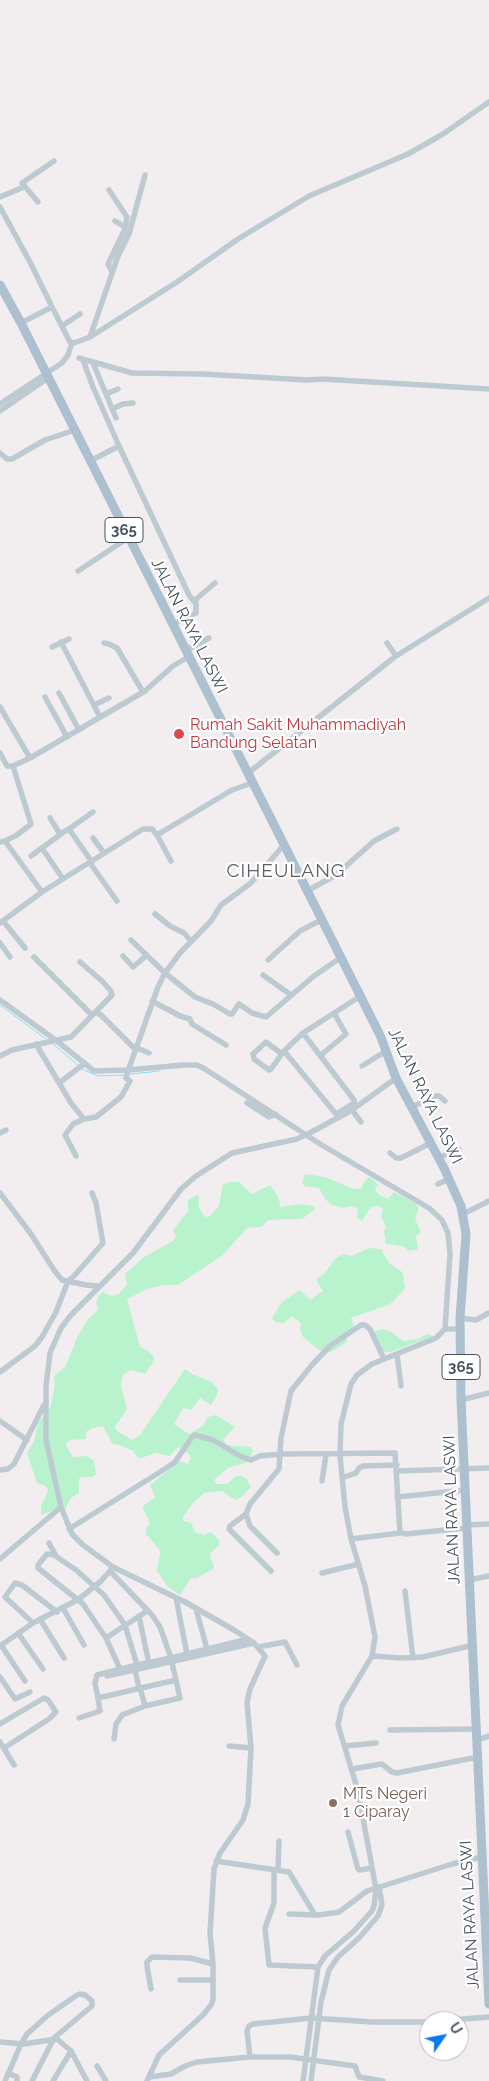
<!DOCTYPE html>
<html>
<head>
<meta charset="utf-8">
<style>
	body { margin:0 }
	#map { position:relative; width:489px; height:2081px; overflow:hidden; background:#f2eeef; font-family:Raleway,sans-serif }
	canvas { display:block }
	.north { position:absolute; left:419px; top:2011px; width:50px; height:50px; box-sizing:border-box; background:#fff; border:1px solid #b5babf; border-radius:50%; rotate:57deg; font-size:14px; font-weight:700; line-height:20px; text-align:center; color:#45535e }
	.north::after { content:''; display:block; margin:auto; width:18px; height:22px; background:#0878f2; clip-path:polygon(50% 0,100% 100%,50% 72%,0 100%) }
</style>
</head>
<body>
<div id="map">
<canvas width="489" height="2081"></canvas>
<div class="north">U</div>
</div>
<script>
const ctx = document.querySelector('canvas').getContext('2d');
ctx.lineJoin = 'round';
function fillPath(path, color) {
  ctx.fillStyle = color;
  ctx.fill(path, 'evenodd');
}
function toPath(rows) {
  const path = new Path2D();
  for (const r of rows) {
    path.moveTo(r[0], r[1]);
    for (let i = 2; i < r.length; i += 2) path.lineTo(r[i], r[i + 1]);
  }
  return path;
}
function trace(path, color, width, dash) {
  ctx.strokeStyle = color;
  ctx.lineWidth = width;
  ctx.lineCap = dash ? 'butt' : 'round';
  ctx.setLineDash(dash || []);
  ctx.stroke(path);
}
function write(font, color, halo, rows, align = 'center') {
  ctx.font = font + ' Raleway,sans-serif';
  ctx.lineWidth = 4.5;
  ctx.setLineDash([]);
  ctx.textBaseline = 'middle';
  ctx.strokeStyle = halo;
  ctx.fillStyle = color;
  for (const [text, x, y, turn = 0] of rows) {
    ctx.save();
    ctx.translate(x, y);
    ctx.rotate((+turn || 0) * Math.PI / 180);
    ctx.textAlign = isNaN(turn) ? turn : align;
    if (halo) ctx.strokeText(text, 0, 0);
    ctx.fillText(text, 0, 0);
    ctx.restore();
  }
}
const green = toPath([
	[305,1174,325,1177,354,1189,362,1188,363,1183,369,1177,378,1184,375,1190,379,1195,388,1199,394,1192,415,1203,419,1208,415,1219,421,1232,416,1236,418,1249,410,1251,402,1246,386,1244,384,1231,386,1227,381,1216,383,1209,379,1206,371,1207,362,1221,357,1218,358,1209,351,1206,343,1208,332,1205,325,1199,319,1188,304,1186,302,1182],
	[230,1182,239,1182,252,1194,270,1185,279,1198,280,1207,299,1204,313,1206,315,1209,302,1219,268,1220,262,1227,247,1228,223,1255,178,1285,164,1285,147,1289,127,1299,140,1347,148,1351,154,1357,153,1362,145,1374,132,1370,124,1374,122,1378,121,1387,127,1409,115,1427,117,1431,132,1440,140,1435,185,1369,192,1374,212,1382,218,1389,217,1395,211,1405,200,1398,191,1410,183,1408,174,1424,189,1434,203,1426,208,1417,216,1415,235,1427,223,1439,227,1445,251,1447,253,1452,248,1462,228,1468,214,1480,217,1484,227,1484,236,1476,242,1476,247,1479,251,1487,241,1497,237,1500,232,1498,222,1491,204,1493,194,1502,183,1517,183,1521,191,1523,195,1532,204,1535,211,1532,219,1540,219,1545,211,1553,210,1558,214,1566,213,1569,197,1578,191,1578,180,1595,168,1587,157,1571,160,1553,159,1549,146,1534,146,1528,150,1523,143,1509,143,1506,155,1497,150,1485,180,1461,188,1464,191,1458,189,1454,178,1447,170,1456,155,1453,139,1459,132,1450,112,1443,103,1426,92,1428,86,1432,86,1439,71,1440,67,1442,66,1446,73,1457,87,1456,94,1461,96,1474,92,1477,82,1477,79,1479,79,1493,71,1498,65,1509,52,1511,41,1515,41,1506,47,1494,48,1490,46,1486,37,1483,27,1453,34,1441,38,1423,50,1408,55,1385,54,1376,65,1367,75,1344,75,1341,88,1319,98,1310,96,1303,99,1295,103,1292,112,1296,119,1294,127,1284,125,1277,126,1273,144,1257,173,1241,176,1237,173,1230,188,1211,188,1200,197,1195,199,1196,199,1208,204,1216,206,1217,211,1215,219,1206,223,1184],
	[369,1248,381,1249,389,1263,400,1270,403,1274,405,1289,390,1304,351,1318,355,1330,346,1336,347,1342,331,1352,319,1350,303,1337,300,1330,301,1323,292,1316,284,1323,275,1322,272,1318,282,1302,298,1291,300,1290,310,1300,323,1291,316,1280,317,1278,324,1274,335,1259,343,1254,352,1256],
	[382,1329,391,1332,403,1341,417,1339,428,1334,434,1336,390,1352,382,1352,373,1332]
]);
const stream = toPath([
	[0,1005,46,1039],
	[52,1043,79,1066],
	[82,1069,98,1076,124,1075],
	[131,1074,160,1071]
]);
const minor = toPath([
	[109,190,127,217,125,229,108,264,112,272],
	[0,197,24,187],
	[38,202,22,183,54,161],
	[0,207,30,262,52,307],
	[115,221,125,227],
	[129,234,145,175],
	[21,323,52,307,70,342,74,343,90,337,177,282,238,239,309,196,408,154,443,134,489,102],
	[62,326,80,314],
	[90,337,118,256,129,234,125,230],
	[79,358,132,373,202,374,307,380,323,379,489,389],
	[83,360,93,387,119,446,189,595,196,604],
	[93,363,116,418],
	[106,394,118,389],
	[0,404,62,363,68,355,72,343],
	[112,409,123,404,133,403],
	[0,411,48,378],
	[0,453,7,459,12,459,45,440,75,430],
	[90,461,119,446],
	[78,571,128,538],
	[172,625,196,613,196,599,215,583],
	[61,642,100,717],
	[104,643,109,644,117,648,143,692],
	[387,643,396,656],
	[52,647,69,639],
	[185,651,209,638],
	[59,693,79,730],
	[45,697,67,737],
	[94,705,109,698],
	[0,707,30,758],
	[0,753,7,766,13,766,30,758,145,691,173,666,188,657],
	[247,774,396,656,489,598],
	[50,818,60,834,69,829],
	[157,835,171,861],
	[93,838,104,853],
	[5,841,17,835,31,824,13,766],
	[0,842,5,841,42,892],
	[42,848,63,879],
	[31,856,61,834],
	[92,862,69,829,93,812],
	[90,863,117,901],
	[307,891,336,875,374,841,397,829],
	[155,914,170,926,184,933,191,941],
	[3,921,25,948],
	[0,923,42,892,143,829,152,829,157,835,232,790,252,783],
	[131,940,165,973,195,997,213,1004,230,1014,232,1014,239,1004,252,1013,266,1017,314,976,340,958],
	[0,943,10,957],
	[123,956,133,967,147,955],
	[34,957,92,1015],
	[268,960,300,931,321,920],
	[263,975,291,995],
	[0,1000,57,1041,94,1071,128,1070,184,1065,197,1065,205,1069,320,1144,429,1208,442,1220,448,1233,450,1254,445,1329,436,1338,372,1364,357,1375,351,1384,341,1424,340,1455,345,1507,351,1539,365,1586,375,1637,372,1656,342,1706,338,1725,358,1791,376,1889,374,1906,372,1911,354,1931,325,1956,318,1967,303,2081],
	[152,1001,180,1016,190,1019,192,1024,226,1045],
	[95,1012,101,1015,136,1050],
	[36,1044,71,1103,84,1119,96,1117,121,1097,130,1081,126,1078,128,1071,158,987,165,973,180,953,211,921,221,905,251,883,283,846],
	[137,1048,149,1053],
	[284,1051,336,1114,354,1103,354,1100,303,1033],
	[282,1054,266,1042,253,1054,254,1059,269,1070,271,1069,284,1051,303,1033,359,997],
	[321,1055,346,1034,334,1013],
	[0,1056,12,1050,71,1037,112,995,111,991,102,981,80,962],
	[362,1066,386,1051],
	[59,1083,84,1064],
	[247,1103,269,1117,276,1114],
	[412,1107,435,1096,439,1096,445,1101],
	[352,1110,361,1122],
	[0,1133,6,1130],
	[390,1153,396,1158,401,1158,431,1143],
	[76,1156,65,1135,73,1124,84,1119],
	[438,1158,459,1149],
	[438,1184,449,1179],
	[0,1193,31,1234,54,1270,62,1280,86,1285,98,1286],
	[463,1214,489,1201],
	[460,1318,476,1320,489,1313],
	[445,1329,461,1329],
	[397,1354,401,1386],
	[0,1372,35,1346,42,1337,56,1312,68,1281,74,1276,103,1243,96,1203,92,1193],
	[461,1400,489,1393],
	[0,1421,27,1440],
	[0,1470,8,1469,14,1464,44,1405],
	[397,1471,489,1468],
	[342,1478,356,1473,359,1468,363,1466,397,1465],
	[322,1481,326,1455],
	[397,1497,466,1490],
	[246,1514,230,1526,229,1529,271,1571],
	[467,1525,489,1524],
	[69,1529,168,1467,175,1462,192,1437,195,1435,213,1440,240,1456,251,1460,260,1456,281,1454,395,1453,400,1532,405,1534,467,1528],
	[351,1539,400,1533],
	[49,1543,56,1556],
	[277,1553,250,1526,246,1514,250,1504,279,1469,281,1438,291,1391,311,1366,330,1346,361,1325,365,1325,370,1329,384,1359],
	[0,1559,61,1507],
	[113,1567,110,1571,152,1615,160,1627,171,1658,176,1680,98,1698,95,1683,97,1675,137,1665,171,1658,248,1639],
	[322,1573,359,1564],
	[469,1580,489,1576],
	[405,1591,413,1658],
	[176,1598,187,1654],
	[63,1608,84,1645],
	[196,1609,207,1649],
	[139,1616,149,1664],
	[40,1619,64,1658],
	[33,1623,5,1597,15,1583,22,1585,57,1612],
	[18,1633,43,1669],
	[106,1638,147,1611],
	[1,1645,25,1681],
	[0,1646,33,1623,79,1599,101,1581,110,1571],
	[258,1647,285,1642,297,1665],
	[372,1656,401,1658,423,1657,473,1645],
	[120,1669,106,1638,83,1604,38,1568,38,1565,47,1554,54,1555,76,1570,104,1595,125,1625,137,1665],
	[135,1670,139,1688],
	[107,1676,254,1643],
	[0,1677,15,1699,30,1692],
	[140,1688,145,1706],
	[79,1718,100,1711,98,1698],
	[0,1724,44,1698,48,1700,56,1712,49,1719,4,1748],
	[390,1730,477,1729],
	[114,1739,116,1724,122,1715,145,1706,180,1698,176,1680],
	[477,1740,489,1736],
	[0,1742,14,1765],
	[229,1746,251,1748],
	[345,1746,376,1743],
	[352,1769,382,1764,392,1772,397,1773,478,1757],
	[348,1832,358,1869,360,1870,372,1868],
	[216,1861,289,1872,315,1915,319,1915,339,1912,367,1891,452,1864,482,1857],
	[274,1870,274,1903,265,1928,269,1965,318,1967],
	[278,1870,279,1841],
	[289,1914,315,1915],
	[180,1980,212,1980],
	[151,1989,147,1966,147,1962,152,1957,190,1958,213,1964],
	[438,2021,489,2017],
	[0,2042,24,2044,57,2039,71,2051,87,2081],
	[250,2057,290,2057,355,2066,359,2077,383,2081],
	[97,2066,106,2081],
	[8,2073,17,2077,17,2081],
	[150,2077,171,2074,185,2066,197,2062,250,2057,247,2031,249,2026,253,2024,311,2018,373,2022,429,2022],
	[5,2081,21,2044,27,2034,47,2016,77,1995,80,1994,85,1995,92,2001,92,2006,54,2038,32,2081],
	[53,2081,71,2051],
	[147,2081,159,2055,203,2015,211,2005,213,2000,213,1964,210,1933,214,1869,220,1853,243,1820,248,1804,251,1748,247,1702,250,1689,265,1656,254,1643,234,1630,187,1603,113,1567,83,1545,72,1534,61,1507,46,1440,46,1386,50,1353,61,1328,71,1315,133,1253,181,1189,196,1176,232,1153,297,1139,308,1134,352,1110,396,1078],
	[311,2081,321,2002,329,1970,338,1957,359,1938,378,1916,382,1905,379,1887]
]);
const primary = toPath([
	[0,285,21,323,380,1035,396,1078,444,1168,461,1206,466,1234,460,1318,461,1400,489,2004]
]);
const markers = [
	[179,734,6,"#e0444e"],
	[333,1803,5,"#8d6e63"]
];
const shields = [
	[124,530,38],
	[461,1367,38]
];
const shieldNames = [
	["365",124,530],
	["365",461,1367]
];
const streetNames = [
	["JALAN RAYA LASWI",189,626,63],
	["JALAN RAYA LASWI",425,1096,64],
	["JALAN RAYA LASWI",452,1510,-92],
	["JALAN RAYA LASWI",470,1915,-93]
];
const healthNames = [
	["Rumah Sakit Muhammadiyah",190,725],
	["Bandung Selatan",190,743]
];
const educationNames = [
	["MTs Negeri",343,1794],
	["1 Ciparay",343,1812]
];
const quarterNames = [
	["CIHEULANG",286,871]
];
fillPath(green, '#b9f3cd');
trace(stream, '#82e1f4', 1);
trace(minor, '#becad2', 5.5);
trace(primary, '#acc0d0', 9);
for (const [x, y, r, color] of markers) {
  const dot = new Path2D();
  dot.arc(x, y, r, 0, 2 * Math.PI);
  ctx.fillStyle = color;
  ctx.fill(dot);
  trace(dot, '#fff', 2);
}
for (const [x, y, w] of shields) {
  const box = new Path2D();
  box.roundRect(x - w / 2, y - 12.5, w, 25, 4);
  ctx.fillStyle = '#fff';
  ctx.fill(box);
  trace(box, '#45535e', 1);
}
write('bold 15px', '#45535e', null, shieldNames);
write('16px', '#45535e', '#fff', streetNames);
write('16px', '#be3a42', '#fff', healthNames, 'left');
write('16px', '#785e54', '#fff', educationNames, 'left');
ctx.letterSpacing = '1px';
write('19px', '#5b5f64', '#fff', quarterNames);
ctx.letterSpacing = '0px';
</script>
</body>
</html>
